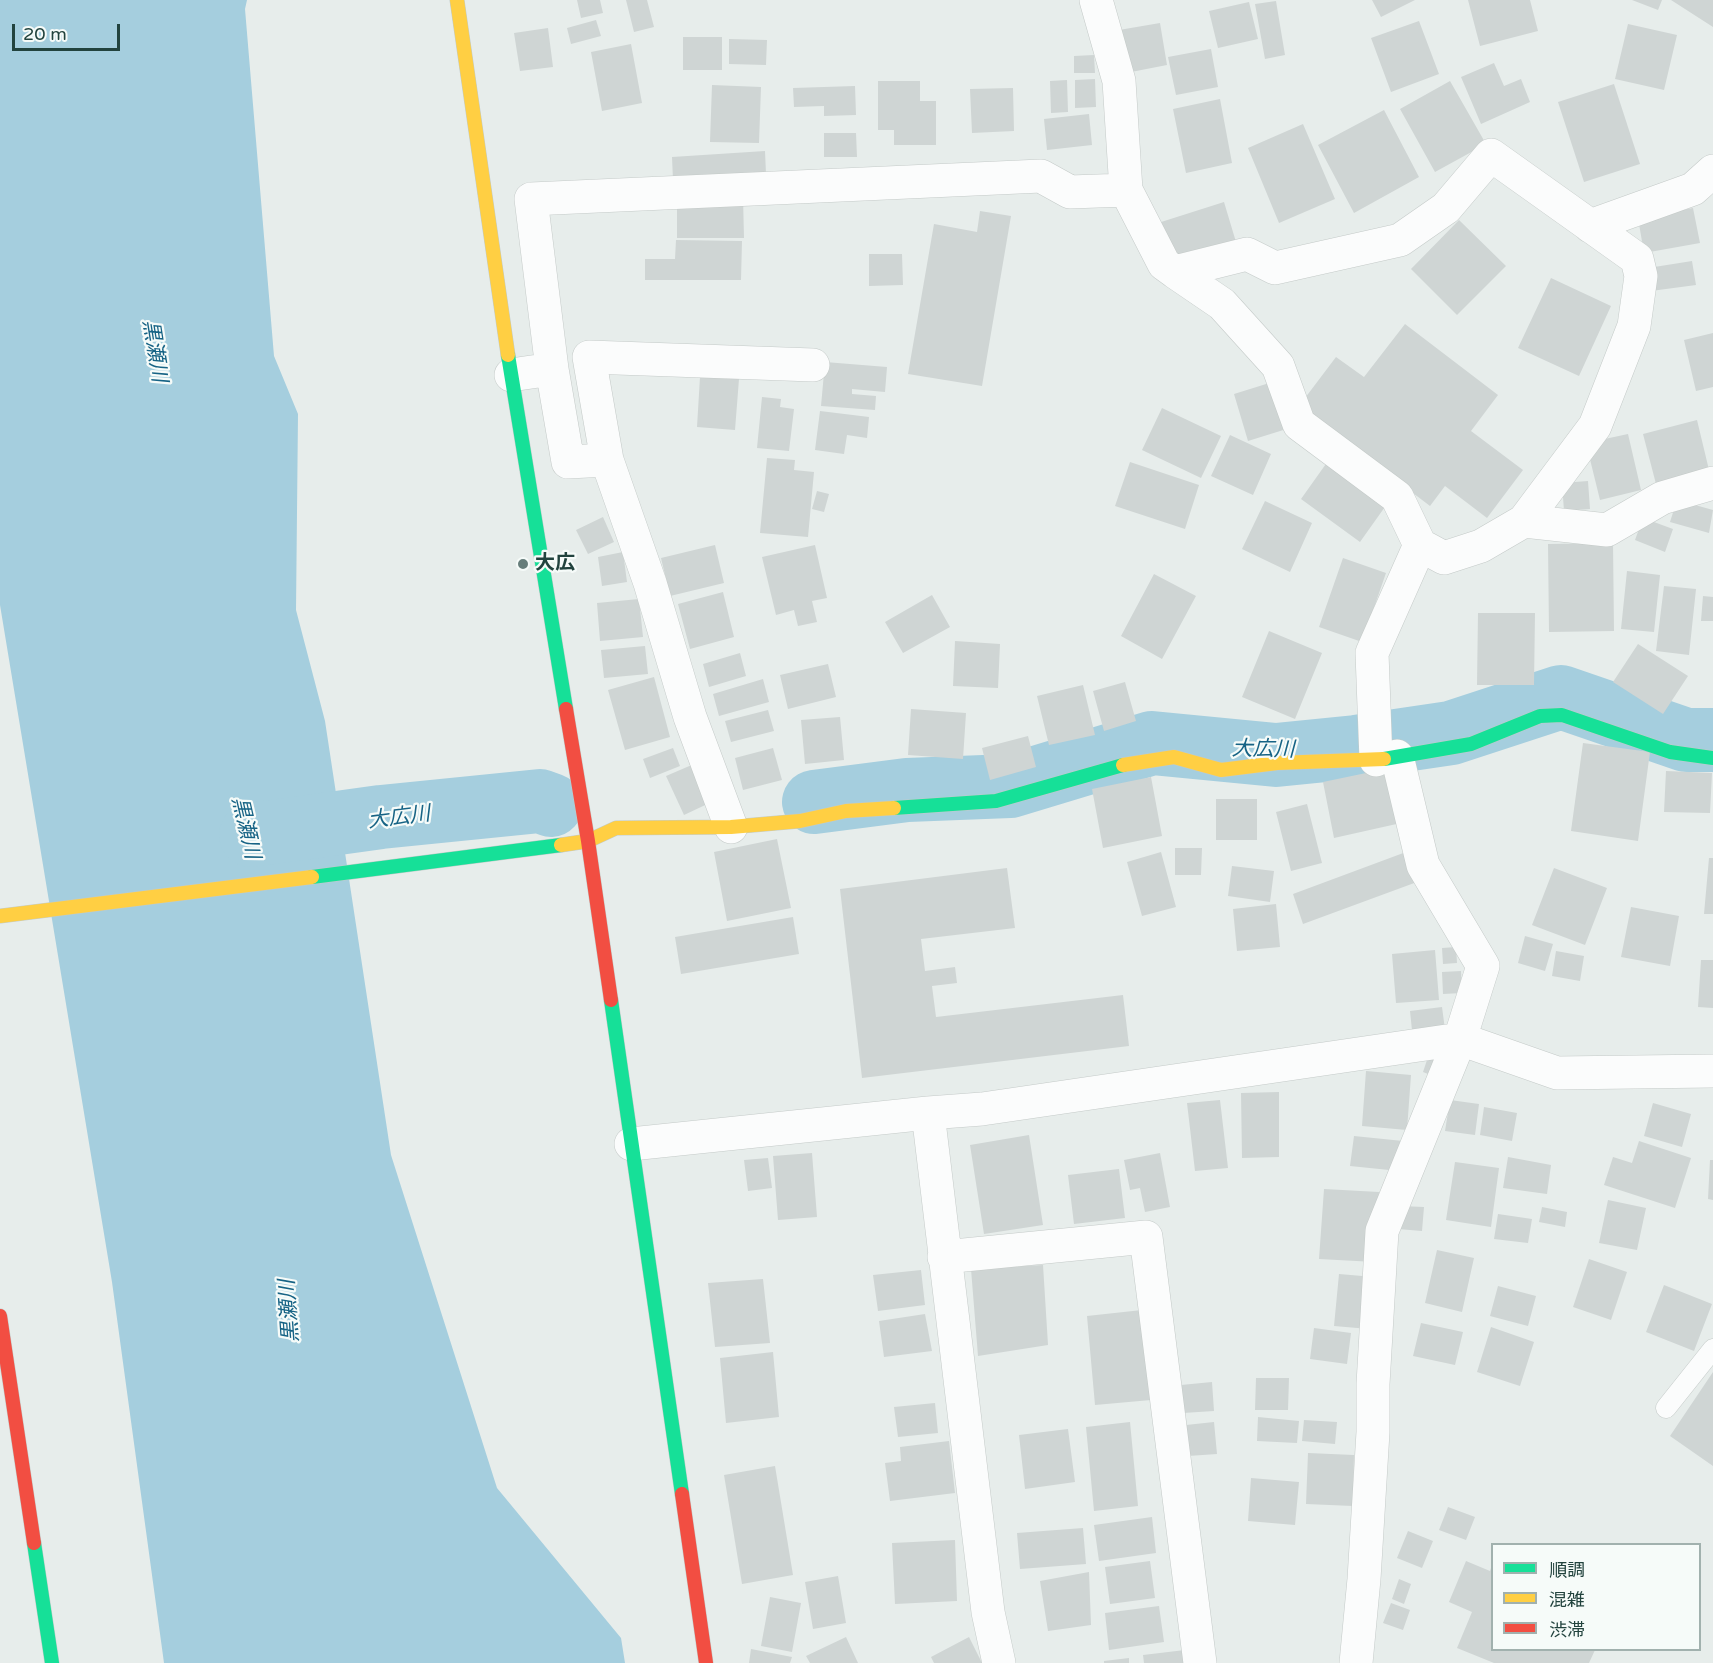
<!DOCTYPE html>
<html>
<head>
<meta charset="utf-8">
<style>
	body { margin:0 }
	#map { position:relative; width:1713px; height:1663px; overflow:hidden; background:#e7edeb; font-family:"Varela Round","Noto Sans JP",sans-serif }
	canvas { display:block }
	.legend { position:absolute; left:1491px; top:1543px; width:210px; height:108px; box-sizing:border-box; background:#f6fbf9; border:2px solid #a1b1ae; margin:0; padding:8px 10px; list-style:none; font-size:18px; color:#22433e }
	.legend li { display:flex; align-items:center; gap:12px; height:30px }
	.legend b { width:30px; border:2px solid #a1b1ae }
	.scale { position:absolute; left:12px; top:24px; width:108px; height:27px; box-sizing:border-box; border:3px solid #22433e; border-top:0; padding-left:8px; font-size:18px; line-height:21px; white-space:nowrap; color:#22433e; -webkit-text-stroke:4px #f6fbf9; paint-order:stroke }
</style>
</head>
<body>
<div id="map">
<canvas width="1713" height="1663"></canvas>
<ul class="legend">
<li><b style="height:8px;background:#16e098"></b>順調</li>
<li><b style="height:8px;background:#ffcf43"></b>混雑</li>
<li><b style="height:8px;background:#f24e42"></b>渋滞</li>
</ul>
<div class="scale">20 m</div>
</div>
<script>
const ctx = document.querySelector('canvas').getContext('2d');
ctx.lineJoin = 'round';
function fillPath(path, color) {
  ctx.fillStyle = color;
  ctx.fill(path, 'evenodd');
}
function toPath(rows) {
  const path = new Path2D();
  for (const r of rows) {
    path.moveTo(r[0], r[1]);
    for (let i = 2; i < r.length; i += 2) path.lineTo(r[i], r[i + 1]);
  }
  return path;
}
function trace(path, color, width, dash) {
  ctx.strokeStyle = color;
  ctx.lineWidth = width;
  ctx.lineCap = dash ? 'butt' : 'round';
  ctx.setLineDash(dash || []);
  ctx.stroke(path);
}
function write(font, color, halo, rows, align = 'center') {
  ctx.font = font + ' "Varela Round","Noto Sans JP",sans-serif';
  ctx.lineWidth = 4.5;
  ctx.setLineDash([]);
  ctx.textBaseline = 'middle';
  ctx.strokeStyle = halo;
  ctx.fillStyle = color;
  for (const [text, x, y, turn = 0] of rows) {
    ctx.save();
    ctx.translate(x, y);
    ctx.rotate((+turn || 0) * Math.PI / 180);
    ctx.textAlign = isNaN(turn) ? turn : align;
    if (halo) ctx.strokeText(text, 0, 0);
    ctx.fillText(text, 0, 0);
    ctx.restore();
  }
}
const water = toPath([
	[0,0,247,0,245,9,274,356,298,414,296,610,325,721,391,1155,497,1488,621,1638,625,1663,164,1663,112,1282,0,605]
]);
const river = toPath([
	[814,802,907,790,1010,786,1152,743,1276,755,1356,747,1451,733,1561,697,1686,740,1713,740],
	[251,835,381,817,540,801,551,805]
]);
const building = toPath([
	[577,0,600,0,603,13,581,18],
	[626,0,647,0,654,27,634,32],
	[1372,0,1415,0,1381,17],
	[1468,0,1530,0,1538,31,1480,46],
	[1632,0,1662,0,1658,10],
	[1671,0,1713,0,1713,27],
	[1276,1,1285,55,1265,59,1255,4],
	[1249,2,1258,39,1218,48,1209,11],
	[596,20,601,36,571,44,567,28],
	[1419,21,1439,74,1391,92,1371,38],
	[1160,23,1167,65,1126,73,1119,30],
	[1628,24,1677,35,1664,90,1615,79],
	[548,28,553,67,520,71,514,33],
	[683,37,722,37,722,70,683,70],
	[729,39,767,40,766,65,729,64],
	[631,44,642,103,602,111,591,52],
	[1211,49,1218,87,1176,95,1168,57],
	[1094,55,1095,73,1074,73,1074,56],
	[1494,63,1504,86,1521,79,1530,102,1481,124,1461,77],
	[1095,79,1096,107,1075,108,1075,80],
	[1067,80,1068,112,1051,113,1050,81],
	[878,81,920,81,920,101,936,101,936,145,894,145,894,130,878,130],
	[1450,81,1486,144,1435,172,1400,109],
	[1614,84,1640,164,1584,182,1558,102],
	[712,85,761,87,759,143,710,142],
	[855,86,856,115,824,116,824,106,794,107,793,88],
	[1013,88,1014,131,972,133,970,89],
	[1220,99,1232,163,1186,173,1173,109],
	[1384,110,1419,177,1354,213,1318,145],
	[1089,114,1092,145,1047,150,1044,119],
	[1303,124,1335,199,1279,223,1248,148],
	[824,133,856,133,857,157,824,157],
	[765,151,766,174,673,180,672,157],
	[677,197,743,197,744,238,677,238],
	[1224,202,1236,242,1171,263,1158,223],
	[1693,208,1700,243,1644,253,1638,218],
	[980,211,1011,216,982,386,908,374,934,224,977,232],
	[1459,220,1506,266,1457,315,1411,269],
	[676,240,742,241,741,280,645,280,645,259,675,259],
	[869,254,902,254,903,285,869,286],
	[1692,261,1696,285,1651,291,1648,268],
	[1551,278,1611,306,1579,376,1518,348],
	[1405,324,1498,395,1471,431,1523,470,1487,518,1445,486,1430,506,1299,406,1336,357,1364,377],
	[1713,333,1713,387,1696,391,1684,340],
	[825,362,887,367,885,392,852,389,852,394,876,396,875,410,821,406],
	[700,377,739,379,735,430,697,427],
	[1279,380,1293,427,1248,441,1234,394],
	[762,397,781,399,780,407,794,409,789,451,757,448],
	[1162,408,1221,436,1201,478,1142,450],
	[820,411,869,417,867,438,847,435,844,454,815,450],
	[1697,420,1709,470,1656,484,1643,434],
	[1628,434,1641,490,1600,500,1586,443],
	[1230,435,1271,454,1253,495,1211,476],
	[767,458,795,460,794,470,814,472,808,537,760,533],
	[1328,461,1387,504,1360,542,1301,499],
	[1130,462,1199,485,1185,529,1115,506],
	[1588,481,1590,509,1564,511,1562,483],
	[817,491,829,494,824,512,812,509],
	[1677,500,1713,510,1709,533,1670,522],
	[1265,501,1312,523,1290,572,1242,549],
	[603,517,614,542,588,554,576,530],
	[1643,518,1673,529,1665,552,1635,540],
	[1613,543,1614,631,1549,632,1548,544],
	[715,545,724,583,670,596,661,558],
	[815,545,827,598,812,601,817,622,798,626,794,610,776,615,762,557],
	[623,552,627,582,602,586,598,557],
	[1343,558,1386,573,1362,642,1319,627],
	[1627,571,1660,575,1654,632,1621,629],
	[1154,574,1196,596,1162,659,1121,636],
	[1664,586,1696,589,1689,655,1656,651],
	[723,592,734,637,690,649,678,604],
	[932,595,950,627,903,653,885,622],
	[1703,596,1713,597,1713,621,1701,621],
	[639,599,643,637,600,641,597,603],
	[1478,613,1535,613,1534,685,1477,685],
	[1269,631,1322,653,1295,719,1242,697],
	[955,641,1000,644,998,688,953,686],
	[1638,644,1688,676,1663,714,1613,682],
	[645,646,648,674,604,678,601,650],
	[740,653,746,676,709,687,703,664],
	[828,664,836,697,788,709,780,675],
	[654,677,670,737,625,750,608,690],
	[763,679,769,702,719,716,713,694],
	[1125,682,1136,721,1104,731,1093,691],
	[1083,685,1095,735,1049,745,1037,696],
	[911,709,966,713,963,759,908,755],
	[768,710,774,731,731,742,725,721],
	[840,717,844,760,805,764,801,720],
	[1028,736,1036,767,990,780,982,748],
	[1583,743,1650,752,1638,841,1571,831],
	[673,748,680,766,650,778,643,759],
	[773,748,782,780,743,790,735,758],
	[701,761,718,799,684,815,666,776],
	[1390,768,1401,823,1334,838,1323,782],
	[1666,771,1712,773,1710,813,1664,812],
	[1151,777,1162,836,1103,848,1092,789],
	[1216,799,1257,799,1257,840,1216,840],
	[1307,804,1322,863,1291,871,1276,812],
	[777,839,791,908,727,921,714,852],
	[1175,848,1202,848,1201,875,1175,875],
	[1161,852,1176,907,1142,916,1127,862],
	[1406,852,1417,882,1303,924,1293,894],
	[1709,858,1713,858,1713,914,1704,914],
	[1232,866,1274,871,1270,902,1228,896],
	[1007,868,1015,928,921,939,925,971,955,967,957,983,932,986,936,1017,1123,995,1129,1046,862,1078,840,889],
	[1554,868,1607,888,1585,945,1532,925],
	[1276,904,1280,947,1237,951,1233,909],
	[1631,907,1679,916,1670,966,1621,957],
	[793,917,799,954,681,974,675,937],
	[1525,936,1553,944,1545,971,1518,963],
	[1456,947,1457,963,1443,964,1442,948],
	[1435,950,1439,1000,1396,1003,1392,954],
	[1556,951,1584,956,1580,981,1552,976],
	[1701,960,1713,960,1713,1008,1698,1007],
	[1461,971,1462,993,1443,994,1442,972],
	[1442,1007,1446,1037,1413,1040,1410,1011],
	[1429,1054,1443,1060,1436,1077,1423,1072],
	[1366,1071,1411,1075,1407,1130,1362,1126],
	[1279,1092,1279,1157,1242,1158,1241,1093],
	[1220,1100,1228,1168,1195,1171,1187,1103],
	[1450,1100,1479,1104,1475,1135,1445,1131],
	[1653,1103,1691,1114,1682,1147,1644,1136],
	[1484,1107,1517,1113,1512,1141,1480,1135],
	[1029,1135,1043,1225,984,1234,970,1145],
	[1354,1136,1403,1141,1399,1171,1350,1166],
	[1639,1141,1691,1158,1675,1208,1604,1185,1613,1157,1632,1163],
	[812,1153,817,1217,778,1220,773,1156],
	[1160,1153,1170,1207,1145,1212,1140,1188,1130,1190,1124,1160],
	[1508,1157,1551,1165,1547,1194,1503,1188],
	[768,1158,772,1188,748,1191,744,1160],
	[1710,1160,1713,1160,1713,1200,1708,1199],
	[1455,1162,1499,1168,1491,1227,1446,1220],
	[1119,1169,1125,1218,1074,1224,1068,1175],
	[1324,1189,1379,1192,1375,1262,1319,1259],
	[1608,1200,1646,1208,1637,1250,1599,1243],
	[1400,1206,1424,1207,1422,1231,1398,1229],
	[1542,1207,1567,1212,1565,1227,1539,1222],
	[1498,1214,1532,1219,1528,1243,1494,1239],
	[1437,1250,1474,1258,1462,1312,1425,1303],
	[1589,1259,1627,1272,1611,1320,1573,1307],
	[1043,1265,1048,1345,978,1356,971,1269],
	[921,1270,925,1305,878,1311,873,1275],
	[1339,1274,1374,1277,1369,1329,1334,1326],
	[763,1279,770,1343,715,1347,708,1283],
	[1664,1285,1712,1304,1694,1351,1646,1332],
	[1498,1286,1536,1296,1528,1326,1490,1316],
	[1142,1310,1151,1400,1095,1405,1087,1316],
	[925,1314,932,1351,884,1357,879,1321],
	[1421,1323,1463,1332,1455,1365,1413,1356],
	[1491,1327,1534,1342,1520,1386,1477,1372],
	[1314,1328,1351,1333,1347,1364,1310,1359],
	[773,1352,779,1417,726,1423,720,1358],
	[1713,1372,1713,1466,1670,1436],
	[1256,1378,1289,1378,1288,1410,1255,1410],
	[1212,1382,1214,1411,1183,1413,1181,1385],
	[935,1403,938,1433,898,1437,894,1407],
	[1258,1417,1299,1421,1297,1443,1257,1441],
	[1304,1420,1337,1422,1335,1444,1302,1441],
	[1130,1422,1138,1506,1094,1511,1086,1427],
	[1214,1422,1217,1454,1188,1456,1186,1425],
	[1068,1429,1075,1482,1025,1489,1019,1435],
	[949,1441,955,1493,890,1501,885,1463,901,1461,900,1447],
	[1308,1453,1354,1455,1353,1506,1306,1504],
	[775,1466,793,1575,742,1584,724,1475],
	[1251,1478,1299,1482,1295,1525,1248,1521],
	[1448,1507,1475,1517,1466,1540,1439,1530],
	[1152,1517,1156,1553,1099,1561,1094,1525],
	[1083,1528,1086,1564,1020,1569,1017,1533],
	[1408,1531,1433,1541,1422,1568,1397,1558],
	[955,1540,957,1601,895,1604,892,1543],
	[1150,1561,1155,1598,1110,1604,1105,1567],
	[1466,1561,1490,1571,1492,1565,1492,1650,1595,1650,1589,1663,1494,1663,1457,1648,1472,1612,1449,1602],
	[1089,1572,1091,1625,1048,1631,1040,1581],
	[838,1576,846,1623,813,1629,805,1582],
	[1399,1579,1411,1584,1404,1604,1392,1599],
	[770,1597,801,1603,792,1652,761,1646],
	[1391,1603,1410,1610,1403,1630,1383,1623],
	[1159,1606,1164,1642,1109,1650,1105,1613],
	[846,1637,858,1663,810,1663,806,1656],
	[969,1637,982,1663,934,1663,931,1657],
	[751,1649,792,1657,790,1663,749,1663],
	[1185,1650,1186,1663,1144,1663,1143,1655],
	[1129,1658,1129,1663,1104,1663,1104,1661]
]);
const lane = toPath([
	[1666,1408,1713,1349]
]);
const street = toPath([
	[1126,190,1164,264,1175,272,1222,304,1278,366,1299,424,1397,497,1420,545,1444,558,1481,546,1524,521,1595,426,1634,326,1641,276,1637,259,1491,155,1446,208,1400,240,1275,268,1247,254,1175,272],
	[1590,226,1693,189,1713,171],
	[552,369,568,462,607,460],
	[511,375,552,369,531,199,1041,176,1070,192,1126,190,1119,81,1096,0],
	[1524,521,1607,530,1662,498,1713,483],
	[1376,760,1372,653,1420,545],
	[731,827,690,717,650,583,607,460,589,357,813,365],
	[928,1113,988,1612,999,1663],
	[631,1144,928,1113,982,1109,1460,1039,1557,1073,1713,1071],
	[944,1257,1146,1237,1200,1663],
	[1356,1663,1364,1579,1373,1432,1373,1384,1382,1231,1460,1039,1483,966,1423,865,1397,756]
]);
const fast = toPath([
	[508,355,566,709],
	[1384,759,1471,744,1540,716,1562,715,1670,752,1713,758],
	[894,808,996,801,1123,765],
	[312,877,561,845],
	[611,1000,682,1494],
	[34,1543,52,1663]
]);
const slow = toPath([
	[457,0,508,355],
	[1123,765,1174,757,1221,770,1277,763,1384,759],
	[561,845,588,841,616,828,731,827,800,821,846,811,894,808],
	[0,916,312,877]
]);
const jam = toPath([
	[566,709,588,841,611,1000],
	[0,1316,34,1543],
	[682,1494,706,1663]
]);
const markers = [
	[523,564,6,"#677e7b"]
];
const poiNames = [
	["大広",535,564]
];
const waterNames = [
	["黒瀬川",154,351,81],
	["大広川",1263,750,1],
	["大広川",399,818,-7],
	["黒瀬川",245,828,77],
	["黒瀬川",290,1311,-94]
];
fillPath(water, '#a5cede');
trace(river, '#a5cede', 64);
fillPath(building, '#cfd5d4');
trace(lane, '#c4cac8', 21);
trace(street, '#c4cac8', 34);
trace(fast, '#c2cbc8', 15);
trace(slow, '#c2cbc8', 15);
trace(jam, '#c2cbc8', 15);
trace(lane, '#fbfcfc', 20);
trace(street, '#fbfcfc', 33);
trace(fast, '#16e098', 14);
trace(slow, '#ffcf43', 14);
trace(jam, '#f24e42', 14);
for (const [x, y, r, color] of markers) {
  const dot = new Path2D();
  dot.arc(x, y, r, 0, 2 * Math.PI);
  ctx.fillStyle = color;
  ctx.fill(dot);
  trace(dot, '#f6fbf9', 2);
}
write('bold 20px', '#22433e', '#f6fbf9', poiNames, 'left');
write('italic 21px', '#166385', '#f6fbf9', waterNames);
</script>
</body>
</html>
